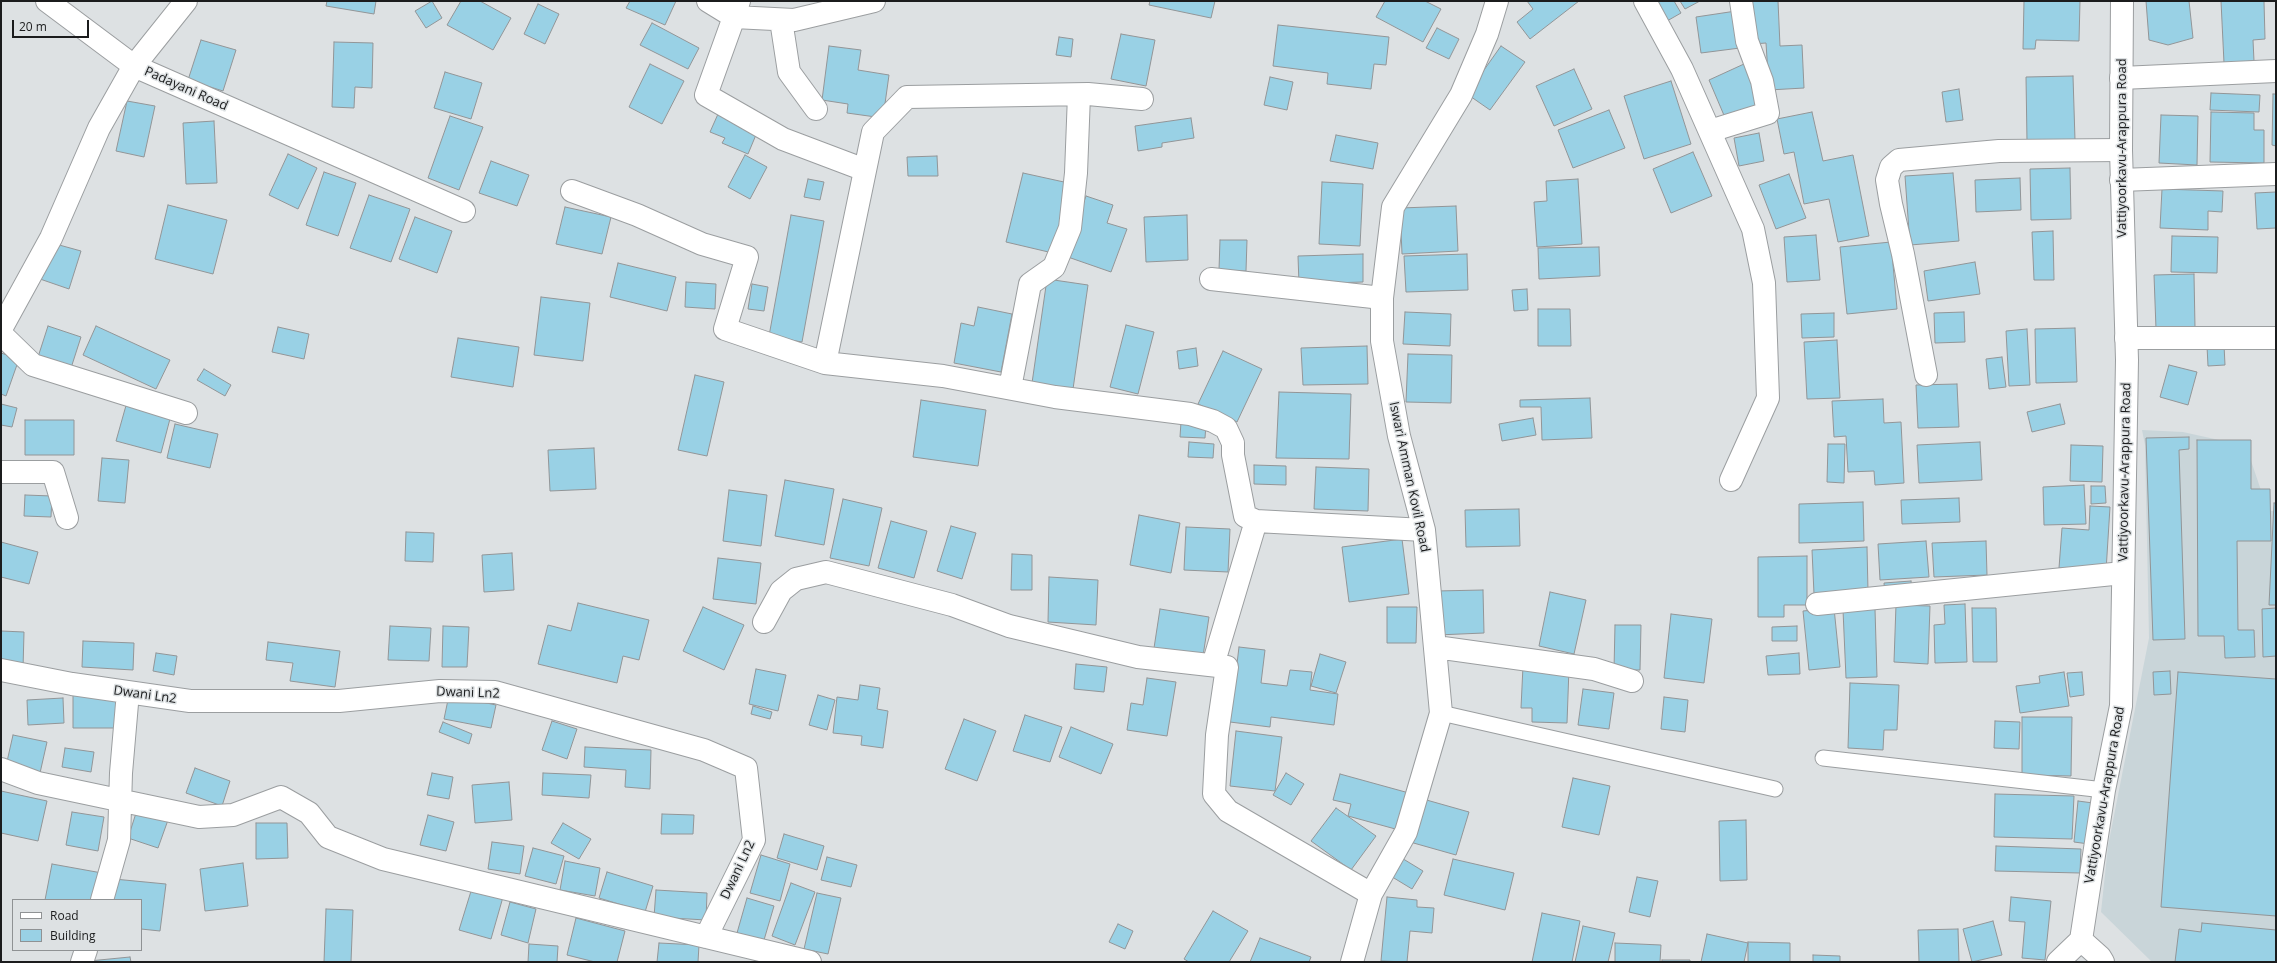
<!DOCTYPE html>
<html>
<head>
<meta charset="utf-8">
<style>
	body { margin:0 }
	#map { position:relative; width:2277px; height:963px; overflow:hidden; background:#dde1e3; font-family:"Open Sans",sans-serif }
	canvas { display:block }
	.frame { position:absolute; inset:0; border:2px solid #1b1c1d; pointer-events:none }
	.legend { position:absolute; left:12px; top:899px; width:130px; height:52px; box-sizing:border-box; background:#dde1e3; border:1px solid #8f9294; margin:0; padding:5px 7px; list-style:none; font-size:12px; color:#1b1c1d }
	.legend li { display:flex; align-items:center; gap:8px; height:20px }
	.legend b { width:20px; border:1px solid #8f9294 }
	.scale { position:absolute; left:12px; top:20px; width:77px; height:18px; box-sizing:border-box; border:2px solid #1b1c1d; border-top:0; padding-left:5px; font-size:12px; line-height:14px; white-space:nowrap; color:#1b1c1d; -webkit-text-stroke:3px #dde1e3; paint-order:stroke }
</style>
</head>
<body>
<div id="map">
<canvas width="2277" height="963"></canvas>
<div class="frame"></div>
<ul class="legend">
<li><b style="height:5px;background:#fff"></b>Road</li>
<li><b style="height:11px;background:#99d1e5"></b>Building</li>
</ul>
<div class="scale">20 m</div>
</div>
<script>
const ctx = document.querySelector('canvas').getContext('2d');
ctx.lineJoin = 'round';
function fillPath(path, color) {
  ctx.fillStyle = color;
  ctx.fill(path, 'evenodd');
}
function toPath(rows) {
  const path = new Path2D();
  for (const r of rows) {
    path.moveTo(r[0], r[1]);
    for (let i = 2; i < r.length; i += 2) path.lineTo(r[i], r[i + 1]);
  }
  return path;
}
function trace(path, color, width, dash) {
  ctx.strokeStyle = color;
  ctx.lineWidth = width;
  ctx.lineCap = dash ? 'butt' : 'round';
  ctx.setLineDash(dash || []);
  ctx.stroke(path);
}
function write(font, color, halo, rows, align = 'center') {
  ctx.font = font + ' "Open Sans",sans-serif';
  ctx.lineWidth = 3;
  ctx.setLineDash([]);
  ctx.textBaseline = 'middle';
  ctx.strokeStyle = halo;
  ctx.fillStyle = color;
  for (const [text, x, y, turn = 0] of rows) {
    ctx.save();
    ctx.translate(x, y);
    ctx.rotate((+turn || 0) * Math.PI / 180);
    ctx.textAlign = isNaN(turn) ? turn : align;
    if (halo) ctx.strokeText(text, 0, 0);
    ctx.fillText(text, 0, 0);
    ctx.restore();
  }
}
const built = toPath([
	[2142,430,2183,432,2246,446,2268,511,2276,511,2276,951,2268,962,2152,962,2101,912,2108,846,2149,638,2145,445]
]);
const building = toPath([
	[327,1,376,1,374,14,326,6,327,1],
	[432,1,442,18,426,28,415,11,432,1],
	[461,1,480,1,511,18,493,50,447,25,461,1],
	[630,1,676,1,665,25,626,8,630,1],
	[1150,1,1215,1,1211,18,1149,5,1150,1],
	[1385,1,1425,1,1441,9,1423,42,1376,17,1385,1],
	[1527,1,1579,1,1530,39,1517,22,1533,9,1527,1],
	[1655,1,1674,1,1681,13,1667,21,1655,1],
	[1680,1,1700,1,1685,9,1680,1],
	[1751,1,1778,1,1780,46,1802,45,1804,88,1769,90,1766,43,1753,44,1751,1],
	[2024,1,2080,1,2079,41,2036,40,2035,49,2023,49,2024,1],
	[2146,1,2189,1,2193,38,2168,45,2149,40,2146,1],
	[2221,1,2264,1,2265,39,2253,40,2254,61,2224,63,2221,1],
	[538,4,559,14,545,44,524,34,538,4],
	[1736,11,1740,48,1701,53,1696,17,1736,11],
	[652,23,699,48,688,69,640,45,652,23],
	[1278,25,1389,37,1386,65,1374,64,1371,89,1327,84,1328,73,1273,66,1278,25],
	[1437,28,1459,39,1449,59,1426,48,1437,28],
	[1121,34,1155,40,1146,86,1111,79,1121,34],
	[1059,37,1073,39,1071,57,1056,55,1059,37],
	[201,40,236,50,223,91,188,80,201,40],
	[334,42,373,43,372,88,355,87,354,108,332,107,334,42],
	[829,46,861,50,858,70,889,75,883,118,847,113,848,104,822,100,829,46],
	[1501,46,1525,62,1490,110,1467,94,1501,46],
	[650,64,684,81,662,124,629,107,650,64],
	[1744,64,1761,105,1726,120,1709,80,1744,64],
	[1574,69,1592,109,1554,126,1536,86,1574,69],
	[445,72,482,83,471,119,434,108,445,72],
	[2073,76,2075,140,2027,142,2026,77,2073,76],
	[1270,77,1293,82,1287,110,1264,105,1270,77],
	[1671,81,1691,144,1644,159,1624,96,1671,81],
	[1959,89,1963,120,1946,122,1942,92,1959,89],
	[2211,93,2260,95,2259,112,2210,110,2211,93],
	[2273,94,2276,94,2276,146,2272,145,2273,94],
	[127,101,155,106,144,157,116,151,127,101],
	[1609,110,1625,148,1573,168,1558,130,1609,110],
	[1812,112,1823,161,1853,155,1869,236,1838,242,1829,199,1804,204,1794,152,1784,154,1777,119,1812,112],
	[2211,112,2254,113,2254,130,2264,130,2264,163,2210,162,2211,112],
	[718,114,758,130,748,154,722,143,725,138,710,132,718,114],
	[2161,115,2198,116,2197,165,2159,163,2161,115],
	[450,116,483,127,459,190,428,178,450,116],
	[1191,118,1194,138,1162,143,1162,147,1138,151,1135,126,1191,118],
	[214,121,217,183,186,184,183,123,214,121],
	[1759,133,1764,161,1739,166,1734,138,1759,133],
	[1336,135,1378,143,1373,169,1330,161,1336,135],
	[1693,152,1712,196,1671,213,1653,169,1693,152],
	[288,154,317,168,298,209,269,195,288,154],
	[745,155,767,167,750,199,728,187,745,155],
	[937,156,938,176,908,176,907,157,937,156],
	[491,161,529,175,517,206,479,193,491,161],
	[2070,168,2071,219,2031,220,2030,169,2070,168],
	[324,172,356,183,338,236,306,225,324,172],
	[1023,173,1073,184,1057,254,1006,242,1023,173],
	[1953,173,1959,241,1910,245,1905,176,1953,173],
	[1789,174,1806,218,1776,229,1759,185,1789,174],
	[2020,178,2021,210,1976,212,1975,180,2020,178],
	[808,179,824,182,820,200,804,197,808,179],
	[1578,179,1582,244,1537,247,1534,202,1547,201,1546,181,1578,179],
	[1322,182,1363,184,1360,246,1319,244,1322,182],
	[2162,189,2223,191,2222,212,2208,211,2208,230,2160,228,2162,189],
	[2276,192,2276,228,2257,229,2255,193,2276,192],
	[369,195,410,209,391,262,350,248,369,195],
	[1086,196,1113,205,1107,223,1127,229,1111,272,1065,256,1086,196],
	[168,205,227,220,213,274,155,259,168,205],
	[1456,206,1458,251,1402,254,1400,208,1456,206],
	[565,207,611,217,602,254,556,244,565,207],
	[791,215,824,221,802,342,769,336,791,215],
	[1187,215,1188,260,1146,262,1144,217,1187,215],
	[415,217,452,231,437,273,399,259,415,217],
	[2053,231,2054,280,2034,280,2032,232,2053,231],
	[1816,235,1820,280,1787,282,1784,237,1816,235],
	[2172,236,2218,237,2217,273,2171,272,2172,236],
	[1220,240,1247,240,1246,271,1219,270,1220,240],
	[1891,242,1897,309,1847,314,1840,247,1891,242],
	[52,243,81,251,69,289,40,279,52,243],
	[1599,247,1600,276,1539,279,1538,248,1599,247],
	[1363,254,1363,282,1299,284,1298,256,1363,254],
	[1467,254,1468,290,1406,292,1404,256,1467,254],
	[1975,262,1980,294,1928,301,1924,271,1975,262],
	[618,263,676,277,667,311,610,297,618,263],
	[2194,274,2195,328,2156,329,2154,275,2194,274],
	[1047,279,1088,285,1073,389,1032,383,1047,279],
	[686,282,716,284,715,309,685,307,686,282],
	[752,284,768,287,764,311,748,309,752,284],
	[1527,289,1528,310,1514,311,1512,290,1527,289],
	[541,297,590,303,583,361,534,355,541,297],
	[978,307,1012,314,1001,372,954,363,961,323,974,326,978,307],
	[1538,309,1570,309,1571,346,1538,346,1538,309],
	[1405,312,1451,314,1450,346,1403,344,1405,312],
	[1964,312,1965,342,1935,343,1934,313,1964,312],
	[1834,313,1834,337,1802,338,1801,314,1834,313],
	[1126,325,1154,332,1138,394,1110,387,1126,325],
	[48,326,81,337,71,368,38,357,48,326],
	[96,326,170,360,156,389,83,355,96,326],
	[278,327,309,334,304,359,272,352,278,327],
	[2075,328,2077,382,2036,383,2035,329,2075,328],
	[2027,329,2030,385,2009,386,2006,331,2027,329],
	[458,338,519,347,513,387,451,377,458,338],
	[1837,340,1840,398,1807,399,1804,342,1837,340],
	[2224,345,2225,365,2208,366,2207,346,2224,345],
	[1367,346,1368,384,1303,385,1301,348,1367,346],
	[1196,348,1198,366,1179,369,1177,351,1196,348],
	[1223,351,1262,369,1237,422,1198,404,1223,351],
	[1,353,19,359,6,396,1,394,1,353],
	[1408,354,1452,355,1451,403,1406,402,1408,354],
	[2002,357,2006,387,1989,389,1986,359,2002,357],
	[2169,365,2197,372,2188,405,2160,397,2169,365],
	[204,369,231,385,225,396,197,380,204,369],
	[695,375,724,382,707,456,678,450,695,375],
	[1957,384,1959,427,1918,428,1916,385,1957,384],
	[1279,392,1351,394,1349,459,1276,458,1279,392],
	[1590,398,1592,438,1542,440,1541,407,1520,407,1520,400,1590,398],
	[1883,399,1884,423,1901,422,1904,483,1875,485,1874,471,1848,472,1846,436,1834,437,1832,401,1883,399],
	[921,400,986,410,978,466,913,457,921,400],
	[127,402,171,415,161,453,116,441,127,402],
	[1,404,17,408,12,427,1,425,1,404],
	[2060,404,2065,424,2032,432,2027,412,2060,404],
	[1533,418,1536,435,1502,441,1499,424,1533,418],
	[25,420,74,420,74,455,25,455,25,420],
	[1181,422,1206,424,1205,438,1180,437,1181,422],
	[175,424,218,434,210,468,167,458,175,424],
	[2189,437,2189,449,2179,450,2185,639,2153,640,2146,438,2189,437],
	[2197,440,2251,440,2251,489,2270,489,2271,541,2237,541,2238,630,2254,630,2255,657,2225,658,2224,636,2198,636,2197,440],
	[1189,442,1214,444,1213,458,1188,457,1189,442],
	[1980,442,1982,480,1919,483,1917,445,1980,442],
	[1828,444,1845,444,1844,483,1827,482,1828,444],
	[2071,445,2103,446,2102,482,2070,481,2071,445],
	[594,448,596,489,550,491,548,450,594,448],
	[102,458,129,460,125,503,98,501,102,458],
	[1254,465,1286,466,1286,485,1254,484,1254,465],
	[1316,467,1369,469,1368,511,1314,509,1316,467],
	[785,480,834,489,824,545,775,536,785,480],
	[2084,485,2086,524,2044,525,2043,487,2084,485],
	[2091,486,2105,486,2106,503,2091,504,2091,486],
	[729,490,767,495,761,546,723,541,729,490],
	[25,495,52,496,51,517,24,516,25,495],
	[1959,498,1960,522,1902,524,1901,500,1959,498],
	[843,499,882,508,869,566,830,558,843,499],
	[1863,502,1864,541,1799,543,1799,504,1863,502],
	[2274,503,2276,503,2276,605,2269,605,2274,503],
	[2090,506,2110,507,2106,571,2059,568,2062,528,2089,530,2090,506],
	[1519,509,1520,546,1466,547,1465,510,1519,509],
	[1139,515,1180,523,1171,573,1130,565,1139,515],
	[891,521,927,531,914,578,878,568,891,521],
	[951,526,976,533,962,579,937,571,951,526],
	[1186,527,1230,529,1228,572,1184,570,1186,527],
	[406,532,434,533,433,562,405,561,406,532],
	[1402,539,1409,594,1349,602,1342,547,1402,539],
	[1926,541,1929,577,1880,580,1878,544,1926,541],
	[1986,541,1987,575,1934,577,1932,543,1986,541],
	[1,542,38,552,29,584,1,577,1,542],
	[1867,547,1868,591,1814,594,1812,550,1867,547],
	[512,553,514,590,484,592,482,555,512,553],
	[1012,554,1032,555,1032,590,1011,590,1012,554],
	[1807,556,1807,605,1784,605,1784,617,1758,617,1758,557,1807,556],
	[718,558,761,563,756,604,713,599,718,558],
	[1049,577,1098,580,1096,625,1048,622,1049,577],
	[1911,581,1912,594,1885,596,1884,583,1911,581],
	[1483,590,1484,633,1437,635,1436,591,1483,590],
	[1550,592,1586,600,1574,654,1539,646,1550,592],
	[578,603,649,620,639,660,623,656,617,683,538,664,548,625,571,631,578,603],
	[1965,604,1967,662,1935,663,1934,625,1945,624,1944,605,1965,604],
	[1896,605,1930,606,1928,664,1894,662,1896,605],
	[703,607,744,625,724,670,683,651,703,607],
	[1387,607,1417,607,1416,643,1387,643,1387,607],
	[1834,608,1840,667,1809,670,1803,611,1834,608],
	[1972,608,1996,608,1997,662,1973,662,1972,608],
	[2276,608,2276,656,2263,657,2262,609,2276,608],
	[1160,609,1209,617,1203,656,1154,648,1160,609],
	[1875,609,1877,677,1846,678,1843,610,1875,609],
	[1671,614,1712,619,1704,683,1664,678,1671,614],
	[1615,625,1641,625,1640,670,1614,670,1615,625],
	[390,626,431,628,429,661,388,660,390,626],
	[443,626,469,627,467,667,442,667,443,626],
	[1797,626,1797,641,1772,641,1772,627,1797,626],
	[1,631,24,632,23,669,1,668,1,631],
	[83,641,134,643,133,670,82,667,83,641],
	[268,642,340,651,335,687,290,681,293,663,266,660,268,642],
	[1239,647,1265,650,1261,683,1287,686,1290,670,1312,672,1310,690,1338,694,1334,725,1271,717,1270,727,1230,722,1239,647],
	[156,653,177,656,174,675,153,671,156,653],
	[1799,653,1800,674,1768,675,1766,656,1799,653],
	[1320,654,1346,662,1336,693,1311,686,1320,654],
	[1076,664,1107,667,1104,692,1074,689,1076,664],
	[1523,666,1569,668,1567,723,1532,722,1532,708,1521,708,1523,666],
	[756,669,786,675,778,711,749,704,756,669],
	[2170,671,2171,694,2154,695,2153,672,2170,671],
	[2064,672,2069,706,2020,713,2016,686,2040,683,2039,676,2064,672],
	[2082,672,2084,695,2070,697,2067,673,2082,672],
	[2178,672,2276,679,2276,916,2161,907,2178,672],
	[1147,678,1176,682,1167,736,1127,730,1131,703,1143,705,1147,678],
	[1850,683,1899,685,1897,730,1884,730,1883,750,1848,748,1850,683],
	[860,685,880,688,877,709,888,711,883,748,861,745,862,736,833,733,837,697,858,700,860,685],
	[1583,689,1614,693,1609,729,1578,725,1583,689],
	[118,693,119,728,73,728,73,694,118,693],
	[449,695,496,705,491,728,444,719,449,695],
	[818,695,835,700,827,730,809,725,818,695],
	[1664,697,1688,700,1685,732,1661,729,1664,697],
	[63,698,64,723,28,725,27,700,63,698],
	[753,706,772,712,770,719,751,714,753,706],
	[1025,715,1062,727,1050,762,1013,751,1025,715],
	[2022,717,2072,717,2071,776,2022,775,2022,717],
	[964,719,996,731,977,781,945,769,964,719],
	[552,721,577,729,567,759,542,750,552,721],
	[1995,721,2020,722,2019,749,1994,748,1995,721],
	[443,722,472,734,469,744,439,732,443,722],
	[1071,727,1113,744,1101,774,1059,757,1071,727],
	[1236,731,1282,737,1275,791,1230,786,1236,731],
	[13,735,47,742,40,773,6,766,13,735],
	[585,747,651,750,650,789,625,787,626,770,584,767,585,747],
	[65,748,94,752,91,772,62,767,65,748],
	[195,768,230,781,222,806,186,793,195,768],
	[432,773,453,777,449,799,427,795,432,773],
	[543,773,591,775,589,798,542,795,543,773],
	[1286,773,1304,784,1291,805,1273,795,1286,773],
	[1340,774,1409,793,1399,830,1348,816,1351,804,1333,800,1340,774],
	[1573,778,1610,786,1599,835,1562,827,1573,778],
	[509,782,512,820,475,823,472,785,509,782],
	[1,791,47,801,38,841,1,833,1,791],
	[1995,794,2074,796,2072,839,1994,837,1995,794],
	[1423,799,1469,812,1456,855,1410,842,1423,799],
	[2078,801,2093,803,2089,844,2074,842,2078,801],
	[1336,808,1376,836,1351,870,1311,841,1336,808],
	[137,810,168,820,158,848,128,838,137,810],
	[72,812,104,817,98,851,66,845,72,812],
	[662,814,694,815,693,834,661,834,662,814],
	[428,815,454,822,446,851,420,845,428,815],
	[1746,820,1747,880,1720,881,1719,821,1746,820],
	[256,823,287,823,288,858,256,859,256,823],
	[563,823,591,839,579,859,551,843,563,823],
	[784,834,824,846,817,870,777,858,784,834],
	[492,842,524,846,520,874,488,869,492,842],
	[1996,846,2081,849,2080,873,1995,871,1996,846],
	[533,848,564,856,556,884,525,876,533,848],
	[761,855,790,864,780,901,750,893,761,855],
	[827,857,857,865,851,887,821,880,827,857],
	[1400,857,1423,871,1412,889,1389,875,1400,857],
	[1453,859,1514,873,1505,910,1444,895,1453,859],
	[565,861,600,868,595,896,560,890,565,861],
	[243,863,248,906,205,911,200,869,243,863],
	[52,864,102,873,97,900,45,900,52,864],
	[607,872,653,886,645,912,599,898,607,872],
	[1637,877,1658,881,1650,917,1629,912,1637,877],
	[114,879,166,884,160,931,141,929,141,900,112,900,114,879],
	[791,883,815,892,795,945,772,936,791,883],
	[472,888,503,897,491,939,459,930,472,888],
	[656,890,707,893,706,920,654,917,656,890],
	[817,893,841,898,828,954,804,949,817,893],
	[1387,897,1417,900,1417,907,1434,908,1432,933,1410,931,1407,962,1381,961,1387,897],
	[2011,897,2051,901,2045,960,2022,958,2025,922,2009,921,2011,897],
	[747,898,774,906,764,940,737,933,747,898],
	[510,902,536,909,528,943,501,935,510,902],
	[326,909,353,910,351,962,324,962,326,909],
	[1213,911,1248,931,1229,962,1189,962,1184,959,1213,911],
	[1542,913,1580,921,1572,962,1532,962,1542,913],
	[576,918,625,931,617,962,595,962,567,955,576,918],
	[1993,921,2002,955,1972,962,1963,929,1993,921],
	[2202,923,2276,930,2276,962,2175,962,2179,929,2201,932,2202,923],
	[1118,924,1133,931,1125,949,1109,942,1118,924],
	[1583,926,1615,933,1608,962,1575,962,1583,926],
	[1958,929,1959,962,1919,962,1918,930,1958,929],
	[1707,934,1748,943,1744,962,1701,962,1707,934],
	[1260,938,1311,957,1309,962,1250,962,1260,938],
	[1748,942,1790,943,1790,962,1748,962,1748,942],
	[659,943,699,945,698,962,657,962,659,943],
	[1615,943,1661,945,1660,962,1615,962,1615,943],
	[529,944,558,946,557,962,528,962,529,944],
	[1813,955,1840,956,1840,962,1813,962,1813,955],
	[130,957,131,962,89,962,89,961,130,957],
	[1662,960,1690,960,1690,962,1662,962,1662,960]
]);
const service = toPath([
	[1441,713,1775,789],
	[1823,758,2104,790]
]);
const minor = toPath([
	[47,1,134,66,186,1],
	[708,1,734,17,706,95,783,139,865,170],
	[739,1,734,17,794,20,874,1],
	[1645,1,1682,69,1753,229,1764,283,1768,398,1731,480],
	[781,20,789,72,816,109],
	[2121,78,2276,71],
	[1710,131,1768,113,1762,81,1747,41,1741,1],
	[2121,180,2276,174],
	[572,191,637,215,702,244,747,257,725,329,825,363,943,376,1055,397,1190,414,1213,421,1226,428,1233,443,1233,455,1245,516,1256,521,1424,530],
	[1211,279,1382,298],
	[1,329,51,238,99,128,134,66,464,211],
	[1,334,33,365,186,413],
	[2126,338,2276,338],
	[825,363,873,132,907,97,1088,94,1142,99],
	[1926,375,1903,254,1891,204,1887,180,1891,167,1899,160,1999,151,2121,150],
	[1010,388,1030,284,1054,267,1070,228,1076,173,1079,95],
	[1,472,53,472,67,518],
	[1817,604,2123,573],
	[764,622,781,591,796,579,826,572,952,605,1009,626,1138,657,1227,667,1217,735,1214,794,1228,811,1371,894],
	[1436,647,1594,669,1632,681],
	[1213,665,1256,521],
	[1,670,72,684,190,701,339,701,440,691,495,692,704,750,746,768,754,840,706,937],
	[1,769,38,783,199,817,233,815,281,797,309,813,328,837,383,859,810,962],
	[102,900,119,840,121,773,128,692],
	[82,962,86,950],
	[1352,962,1371,894,1406,832,1441,713,1424,530,1399,436,1382,341,1382,298,1393,207,1461,95,1487,34,1497,1]
]);
const tertiary = toPath([
	[2081,940,2104,790,2121,706,2127,360,2121,150,2122,1],
	[2081,940,2100,957,2103,962],
	[2058,962,2081,940]
]);
const streetNames = [
	["Padayani Road",186,89,24],
	["Vattiyoorkavu-Arappura Road",2122,148,-90],
	["Vattiyoorkavu-Arappura Road",2125,472,-89],
	["Iswari Amman Kovil Road",1409,477,78],
	["Dwani Ln2",468,693,2],
	["Dwani Ln2",145,695,8],
	["Vattiyoorkavu-Arappura Road",2105,795,-80],
	["Dwani Ln2",738,870,-65]
];
fillPath(built, '#c9d5d9');
fillPath(building, '#99d1e5');
trace(building, '#929597', 1);
trace(service, '#9b9ea0', 17);
trace(minor, '#9b9ea0', 24);
trace(tertiary, '#9b9ea0', 24);
trace(service, '#fff', 15);
trace(minor, '#fff', 22);
trace(tertiary, '#fff', 22);
write('13px', '#1b1c1d', '#dde1e3', streetNames);
</script>
</body>
</html>
